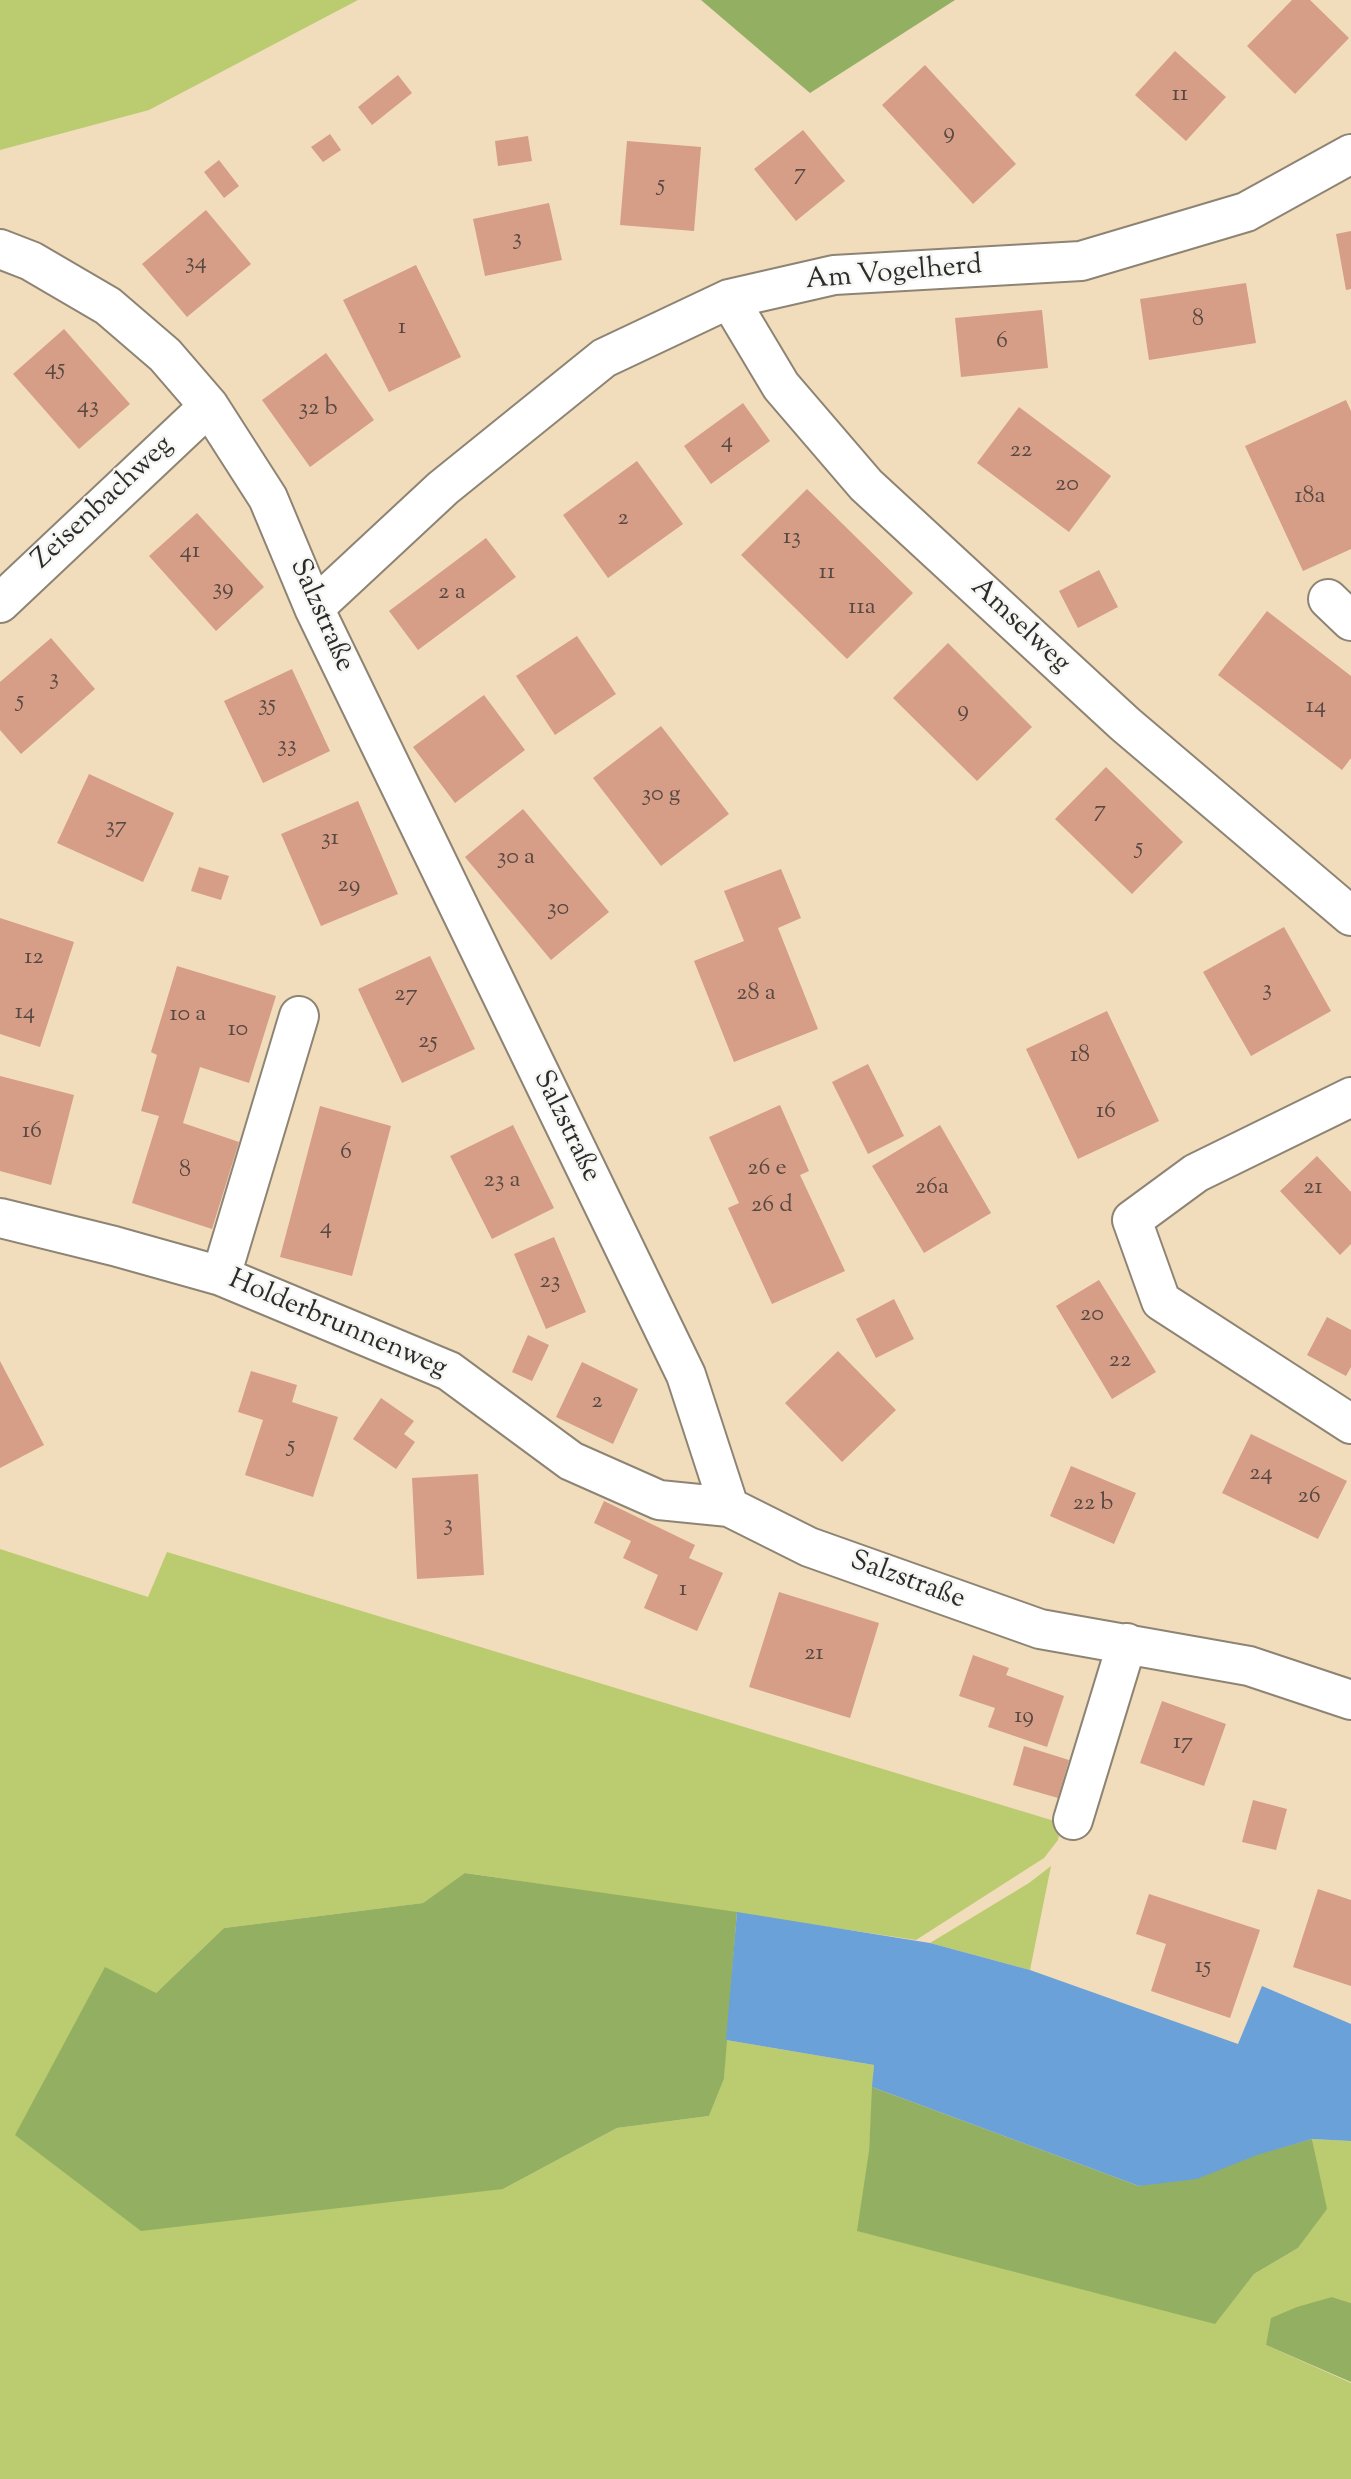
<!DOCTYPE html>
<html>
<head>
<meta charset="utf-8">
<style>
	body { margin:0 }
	canvas { display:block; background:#f1dcbc }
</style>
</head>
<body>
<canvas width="1351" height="2479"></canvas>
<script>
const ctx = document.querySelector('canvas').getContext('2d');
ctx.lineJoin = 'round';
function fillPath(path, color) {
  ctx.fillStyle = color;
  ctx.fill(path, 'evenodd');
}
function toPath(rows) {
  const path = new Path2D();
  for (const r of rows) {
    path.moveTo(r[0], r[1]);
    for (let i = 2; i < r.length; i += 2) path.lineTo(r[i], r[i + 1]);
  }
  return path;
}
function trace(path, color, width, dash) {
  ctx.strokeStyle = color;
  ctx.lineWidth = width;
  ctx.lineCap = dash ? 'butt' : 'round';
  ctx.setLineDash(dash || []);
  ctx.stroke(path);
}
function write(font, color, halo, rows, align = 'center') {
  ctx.font = font + ' "Sorts Mill Goudy",serif';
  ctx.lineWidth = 5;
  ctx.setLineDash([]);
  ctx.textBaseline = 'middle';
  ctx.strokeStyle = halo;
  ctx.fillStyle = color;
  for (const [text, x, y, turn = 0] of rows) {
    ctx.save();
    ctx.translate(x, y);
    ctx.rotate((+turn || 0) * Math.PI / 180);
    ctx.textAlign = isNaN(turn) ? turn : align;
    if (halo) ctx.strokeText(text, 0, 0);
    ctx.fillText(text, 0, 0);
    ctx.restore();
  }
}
const green = toPath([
	[0,0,358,0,149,110,0,150],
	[0,1549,148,1597,167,1552,1061,1823,1058,1840,1044,1858,916,1940,466,1873,423,1903,224,1928,156,1993,503,2189,617,2128,709,2116,724,2079,726,2040,874,2065,869,2151,1214,2323,1254,2274,1298,2248,1326,2209,1312,2139,1351,2141,1351,2303,1332,2297,1266,2345,1351,2383,1351,2479,0,2479],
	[1051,1866,1030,1970,930,1943,1029,1883]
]);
const forest = toPath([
	[701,0,955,0,810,93],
	[465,1873,737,1912,724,2079,709,2116,617,2128,503,2189,141,2231,15,2135,105,1967,156,1993,224,1928,423,1903],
	[872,2087,1139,2186,1312,2139,1327,2209,1298,2248,1254,2274,1215,2324,857,2231,869,2151],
	[1332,2297,1351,2303,1351,2382,1266,2345,1271,2318,1297,2307]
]);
const water = toPath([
	[737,1912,930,1943,1030,1970,1238,2044,1262,1986,1351,2024,1351,2141,1312,2139,1257,2155,1197,2179,1139,2186,872,2087,874,2065,726,2040]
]);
const building = toPath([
	[1292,0,1310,0,1349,38,1295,94,1247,46],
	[1175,51,1226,97,1186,141,1135,95],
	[925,65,1016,164,973,204,882,105],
	[398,75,412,93,372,125,358,107],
	[803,130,845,181,796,221,754,169],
	[330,134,341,150,323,162,311,147],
	[528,136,532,161,498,166,495,141],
	[627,141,701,147,694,231,620,225],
	[219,160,239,186,224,198,204,172],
	[549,203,562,260,485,276,473,219],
	[206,210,251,264,187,317,142,264],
	[1351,231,1351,289,1346,290,1336,234],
	[416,265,461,357,389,392,343,300],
	[1246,283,1256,343,1149,360,1140,299],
	[1042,310,1048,368,961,377,955,318],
	[64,329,130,404,79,449,13,374],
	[326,353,374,420,310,467,262,400],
	[1346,400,1351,411,1351,549,1303,571,1245,446],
	[743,403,770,441,711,484,684,446],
	[1019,407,1111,476,1069,532,977,463],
	[637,461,683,524,608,578,563,515],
	[807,489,913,593,847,659,741,555],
	[197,513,264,587,216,631,149,556],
	[486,538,516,577,418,650,389,611],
	[1099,570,1118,607,1078,628,1059,591],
	[1267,611,1351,676,1351,758,1342,770,1218,675],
	[577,636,616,694,555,735,516,676],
	[51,638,95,689,21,754,0,730,0,682],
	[948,643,1032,727,977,781,893,698],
	[292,669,330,751,263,783,224,701],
	[484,695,525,750,455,803,413,747],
	[661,726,729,814,661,866,593,778],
	[1106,767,1183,842,1132,894,1055,819],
	[89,774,174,813,143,882,57,843],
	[358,801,398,894,321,926,281,834],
	[523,809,609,912,551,960,465,857],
	[199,867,229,876,221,900,191,891],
	[781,869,801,918,778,928,818,1029,734,1062,694,961,744,941,724,891],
	[0,918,74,942,40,1047,0,1034],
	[1284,927,1331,1011,1251,1056,1203,972],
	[430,956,475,1049,402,1083,358,989],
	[177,966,276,996,249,1083,200,1067,183,1123,239,1142,212,1229,132,1203,159,1116,141,1111,157,1055,151,1052],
	[1107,1011,1159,1121,1078,1159,1026,1049],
	[868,1064,904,1136,868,1154,832,1082],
	[0,1076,74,1095,51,1185,0,1171],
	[780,1105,809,1171,800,1175,845,1271,772,1304,728,1208,739,1203,709,1137],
	[320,1106,391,1126,352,1276,280,1257],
	[513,1125,554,1208,492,1239,450,1156],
	[940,1125,991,1213,924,1253,872,1166],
	[1317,1156,1351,1192,1351,1244,1340,1255,1280,1191],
	[554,1237,586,1312,546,1329,514,1254],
	[1099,1280,1156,1372,1112,1399,1056,1306],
	[894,1299,914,1339,876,1358,856,1319],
	[1327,1317,1351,1330,1351,1367,1346,1376,1307,1355],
	[528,1335,549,1345,532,1381,512,1372],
	[838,1351,896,1410,842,1462,785,1403],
	[0,1361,44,1445,0,1468],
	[582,1362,638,1389,613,1444,556,1417],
	[251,1371,297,1385,292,1402,338,1417,313,1497,245,1475,263,1420,238,1412],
	[381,1398,414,1421,404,1434,415,1442,396,1469,353,1439],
	[1251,1434,1347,1481,1318,1539,1222,1493],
	[1071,1466,1136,1493,1114,1544,1050,1516],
	[478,1474,484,1575,417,1579,412,1478],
	[604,1501,695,1545,689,1558,723,1573,697,1631,644,1608,658,1575,623,1558,631,1541,594,1523],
	[779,1592,879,1623,850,1718,749,1687],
	[973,1655,1009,1668,1006,1675,1064,1696,1047,1747,988,1727,995,1708,959,1696],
	[1162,1701,1226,1724,1204,1786,1140,1763],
	[1024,1746,1069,1760,1058,1798,1013,1785],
	[1253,1800,1287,1809,1276,1850,1242,1842],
	[1318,1889,1351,1900,1351,1986,1293,1967],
	[1149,1894,1260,1930,1230,2018,1151,1991,1166,1944,1136,1934]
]);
const minor = toPath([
	[0,249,31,261,108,306,165,355,209,406,268,498,314,608,686,1375,729,1507,809,1547,1040,1629,1249,1666,1351,1700],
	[729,299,781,386,866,485,1125,724,1351,916],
	[1328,599,1351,621],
	[0,603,209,406],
	[314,608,443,488,604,358,729,299,834,275,1081,261,1246,212,1351,154],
	[1351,1097,1196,1173,1132,1220,1161,1301,1351,1424],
	[0,1218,114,1246,221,1276,449,1371,571,1461,659,1500,729,1507],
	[221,1276,299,1016],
	[1073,1820,1127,1643]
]);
const numberNames = [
	["11",1180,96],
	["9",949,134],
	["7",800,175],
	["5",661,186],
	["3",517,240],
	["34",196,264],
	["8",1198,321],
	["1",402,329],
	["6",1002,343],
	["45",55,370],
	["43",88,408],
	["32 b",318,410],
	["4",727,443],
	["22",1021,452],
	["20",1067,486],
	["18a",1310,498],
	["2",623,520],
	["13",792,539],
	["41",190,553],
	["11",827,574],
	["39",223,590],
	["2 a",452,594],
	["11a",862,609],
	["3",54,680],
	["5",20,702],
	["35",267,706],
	["14",1316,708],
	["9",963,712],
	["33",287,747],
	["30 g",661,796],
	["7",1100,812],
	["37",116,828],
	["31",330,840],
	["5",1139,849],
	["30 a",516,859],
	["29",349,887],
	["30",558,910],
	["12",34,959],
	["3",1267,991],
	["28 a",756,995],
	["27",406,996],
	["14",25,1014],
	["10 a",188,1016],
	["10",238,1031],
	["25",428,1043],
	["18",1080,1057],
	["16",1106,1113],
	["16",32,1133],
	["6",346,1154],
	["26 e",767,1170],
	["8",185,1172],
	["23 a",502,1182],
	["26a",932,1189],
	["21",1313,1189],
	["26 d",772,1207],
	["4",326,1229],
	["23",550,1283],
	["20",1092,1316],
	["22",1120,1362],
	["2",597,1403],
	["5",291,1447],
	["24",1261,1475],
	["26",1309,1498],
	["22 b",1093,1505],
	["3",448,1526],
	["1",683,1591],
	["21",814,1655],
	["19",1024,1718],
	["17",1183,1744],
	["15",1203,1968]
];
const streetNames = [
	["Am Vogelherd",894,275,-5],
	["Zeisenbachweg",104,504,-43],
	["Salzstraße",320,616,66],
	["Amselweg",1019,627,43],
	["Salzstraße",565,1127,64],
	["Holderbrunnenweg",337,1326,23],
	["Salzstraße",907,1582,20]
];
fillPath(green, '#bacc6f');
fillPath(forest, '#93b062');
fillPath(water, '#6aa1d8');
fillPath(building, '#d69d87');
trace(minor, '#8e8474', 42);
trace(minor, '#fff', 38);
write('24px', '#564842', null, numberNames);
write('28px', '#2b2b2b', '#f6f6f2', streetNames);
</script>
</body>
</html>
